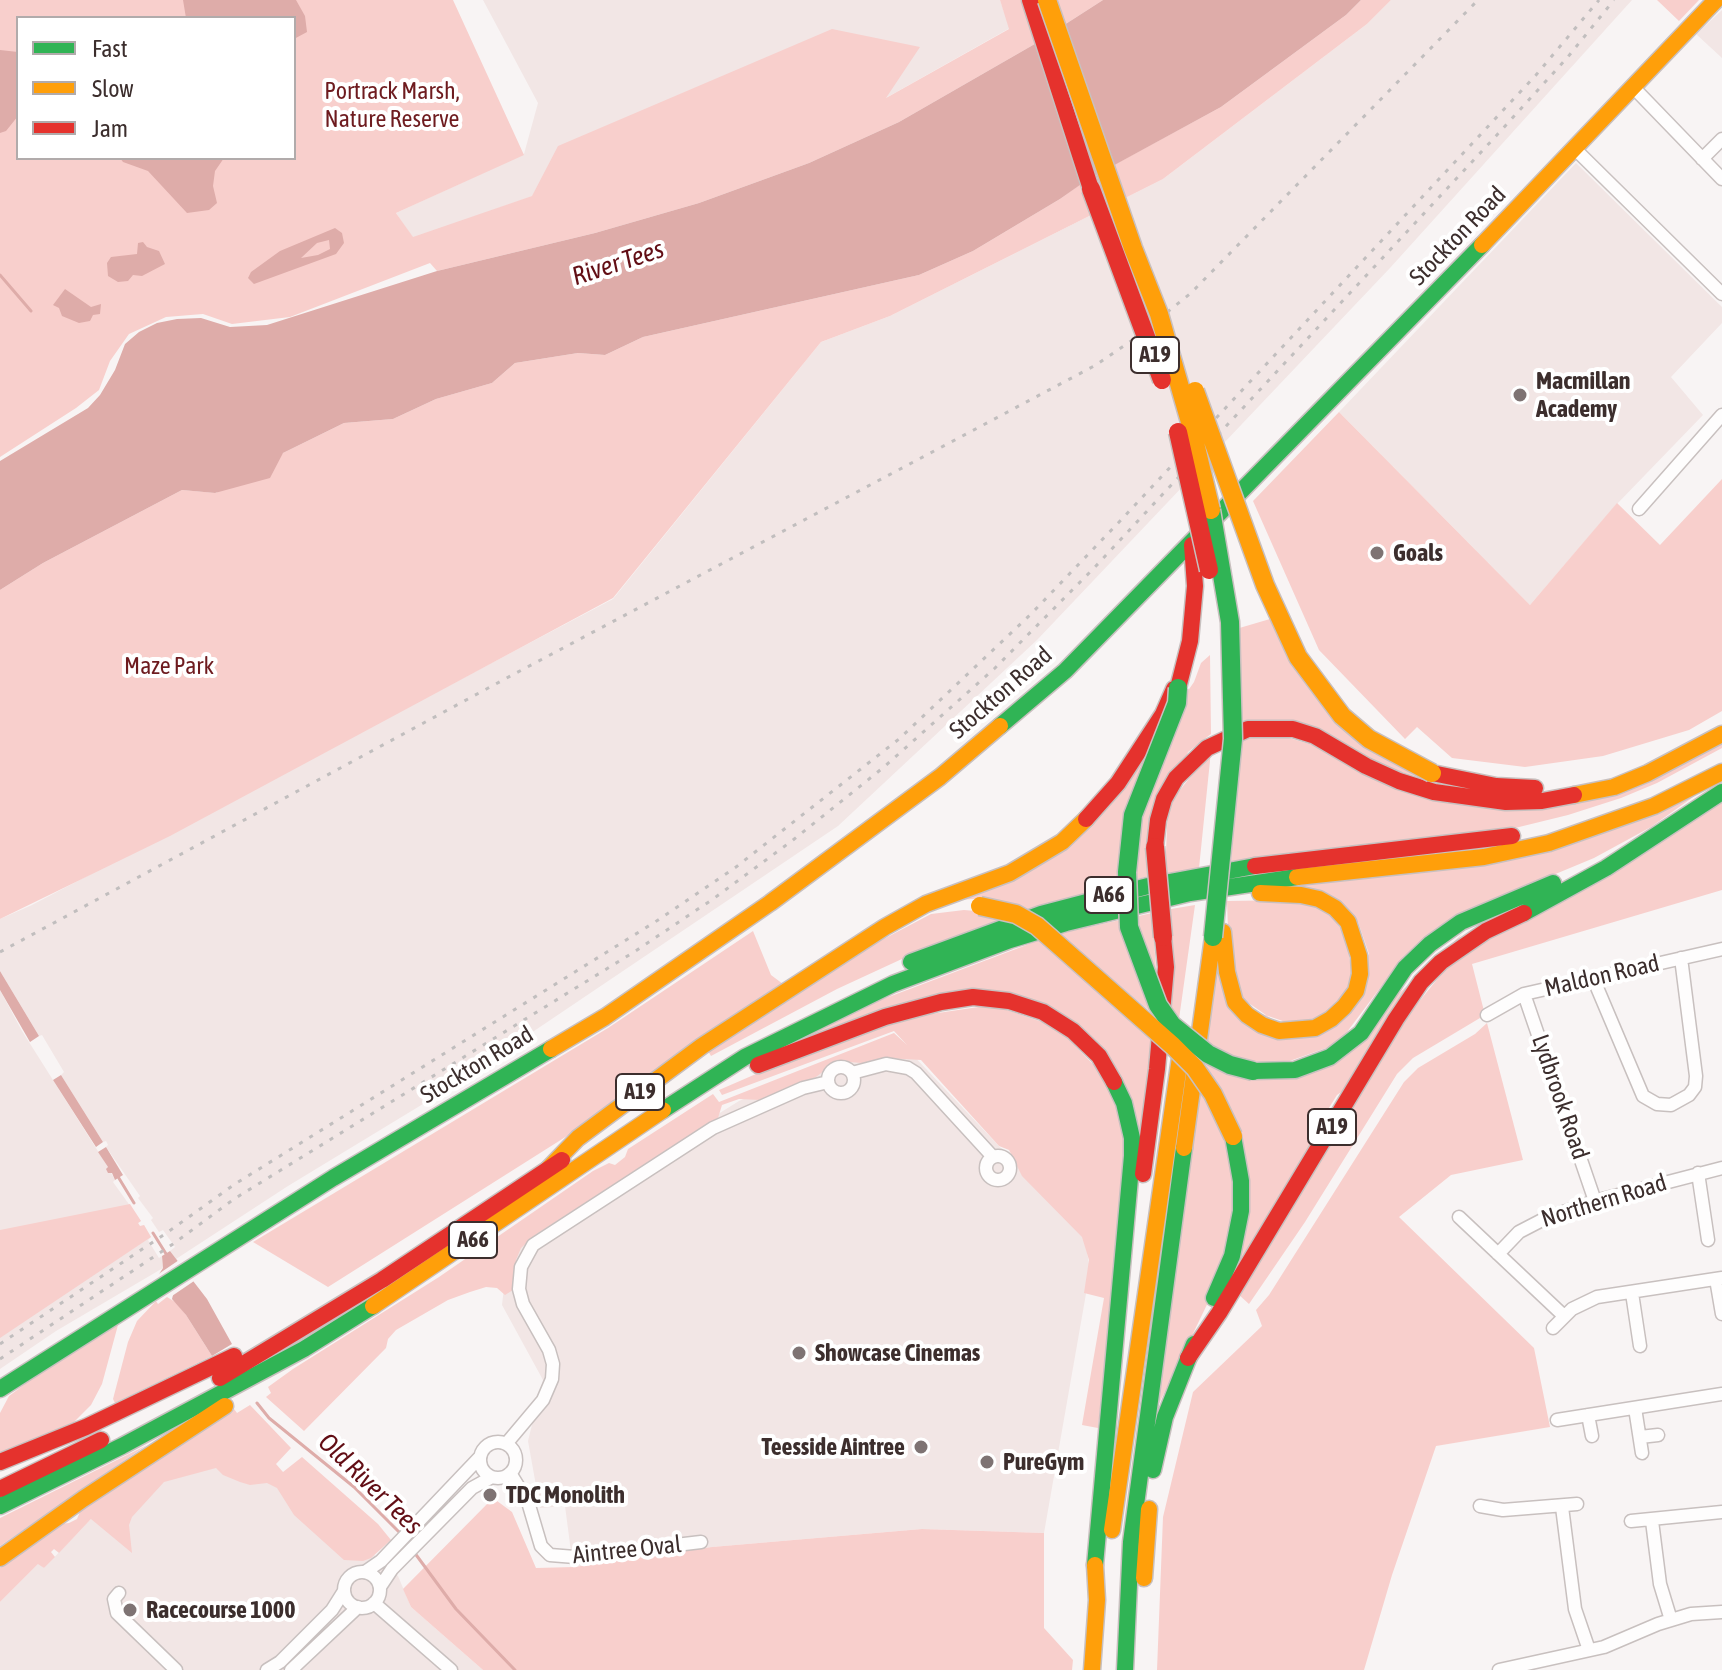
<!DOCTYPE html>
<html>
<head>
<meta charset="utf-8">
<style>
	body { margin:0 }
	#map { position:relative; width:1722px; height:1670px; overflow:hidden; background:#f8f4f4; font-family:"Asap Condensed",sans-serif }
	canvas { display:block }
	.legend { position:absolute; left:16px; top:16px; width:280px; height:144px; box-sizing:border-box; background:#fff; border:2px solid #b1abab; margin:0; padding:10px 14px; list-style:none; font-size:24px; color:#3c2e2d }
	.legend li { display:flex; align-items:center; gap:16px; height:40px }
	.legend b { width:40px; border:2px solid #b1abab }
</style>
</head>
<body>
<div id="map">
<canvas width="1722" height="1670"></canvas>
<ul class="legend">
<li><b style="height:10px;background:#30b455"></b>Fast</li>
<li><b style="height:10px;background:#ff9f0a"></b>Slow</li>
<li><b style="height:10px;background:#e5322d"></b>Jam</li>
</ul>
</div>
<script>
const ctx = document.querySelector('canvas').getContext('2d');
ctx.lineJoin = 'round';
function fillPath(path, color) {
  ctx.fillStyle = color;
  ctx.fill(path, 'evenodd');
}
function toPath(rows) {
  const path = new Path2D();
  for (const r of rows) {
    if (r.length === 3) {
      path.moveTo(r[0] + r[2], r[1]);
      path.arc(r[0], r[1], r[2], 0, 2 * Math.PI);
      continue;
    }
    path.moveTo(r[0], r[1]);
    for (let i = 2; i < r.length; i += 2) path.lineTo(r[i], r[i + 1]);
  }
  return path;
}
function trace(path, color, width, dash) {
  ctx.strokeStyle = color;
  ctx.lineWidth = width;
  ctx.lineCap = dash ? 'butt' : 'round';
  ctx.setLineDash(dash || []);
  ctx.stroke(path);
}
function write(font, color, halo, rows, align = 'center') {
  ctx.font = font + ' "Asap Condensed",sans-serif';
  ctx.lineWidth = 8;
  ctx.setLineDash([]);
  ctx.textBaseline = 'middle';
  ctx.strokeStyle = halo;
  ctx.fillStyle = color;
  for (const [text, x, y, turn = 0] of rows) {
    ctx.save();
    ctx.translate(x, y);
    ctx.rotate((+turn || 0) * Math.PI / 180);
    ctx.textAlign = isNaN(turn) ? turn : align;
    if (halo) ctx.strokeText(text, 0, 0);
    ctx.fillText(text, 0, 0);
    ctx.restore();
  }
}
const built = toPath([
	[483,0,1000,0,1010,28,884,99,533,196,413,238,396,213,524,154,538,103],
	[1391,0,1632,0,1390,268,1037,640,838,826,451,1087,288,1186,176,1259,170,1251,175,1247,163,1230,159,1232,151,1220,153,1218,138,1198,140,1196,106,1147,108,1145,106,1141,103,1142,61,1075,64,1072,42,1035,39,1036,0,971,0,919,32,905,613,599,821,342,890,316,1163,179,1367,24],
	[1722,10,1722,58,1696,34],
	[1576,163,1722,307,1722,323,1671,377,1703,415,1617,504,1530,605,1339,412],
	[0,990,22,1031,108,1167,115,1180,113,1182,141,1221,138,1223,140,1227,144,1225,151,1237,148,1240,159,1258,162,1256,163,1268,56,1331,0,1369],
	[884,1042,910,1052,1085,1237,1090,1271,1044,1533,922,1529,712,1547,573,1567,565,1506,540,1508,528,1441,543,1380,502,1305,507,1262,534,1229,739,1101,810,1069],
	[220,1444,283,1473,398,1576,411,1607,483,1670,0,1670,0,1602,39,1563,44,1568,91,1519]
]);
const green = toPath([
	[0,0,453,0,524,155,396,213,413,237,532,196,558,146,832,29,920,47,886,98,1009,29,1000,0,1103,0,1033,45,899,122,809,163,699,203,595,233,437,271,430,263,290,317,232,324,203,314,166,317,129,334,110,361,99,390,76,408,0,457],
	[18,18,294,18,294,158,18,158],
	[1361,0,1391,0,1367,24,1163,179,890,316,821,342,613,598,170,836,0,919,0,590,43,563,182,490,216,493,283,453,344,423,393,419,436,399,492,383,515,363,578,353,605,355,643,337,919,275,973,251,1060,199,1086,180,1221,107,1346,15],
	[1657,0,1699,0,1679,21],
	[1339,412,1530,605,1617,503,1660,545,1722,479,1722,711,1689,730,1603,756,1525,767,1452,758,1417,727,1405,739,1319,650,1253,501],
	[1270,619,1316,697,1467,792,1240,723,1236,629],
	[1210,655,1211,734,1188,752,1150,876,1133,880,1139,820,1185,695,1194,682,1201,663],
	[1241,736,1302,736,1371,773,1551,803,1722,741,1722,748,1657,783,1621,798,1568,815,1511,829,1231,862],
	[1152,737,1119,884,1022,912,974,899,954,900,1028,868],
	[1211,751,1199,868,1165,875,1168,805],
	[1706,788,1651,827,1594,858,1469,910,1404,956,1347,1032,1332,1046,1284,1063,1241,1061,1207,1046,1217,971,1230,1003,1318,1033,1369,954,1358,922,1298,886,1467,863],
	[1722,796,1722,890,1472,964,1485,1015,1413,1058,1397,1074,1305,1222,1249,1304,1238,1294,1379,1051,1460,951],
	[1292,900,1328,910,1347,938,1353,985,1315,1022,1276,1022,1240,997,1228,930,1227,901],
	[1195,905,1179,1019,1169,1002,1165,910],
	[964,910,987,912,1009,918,917,952,837,989,711,1056,708,1051,859,952,931,914],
	[1152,913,1157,983,1134,917],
	[1120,920,1159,1019,1058,934],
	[753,931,771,975,783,984,586,1124,328,1287,253,1242,608,1028],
	[1462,934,1347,1088,1337,1095,1322,1119,1320,1133,1220,1302,1246,1217,1206,1065,1320,1068],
	[1045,938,1154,1040,1139,1161,1114,1067,999,994,771,1055,846,1013],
	[992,1005,1057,1027,1112,1084,1127,1143,1098,1428,1082,1425,1104,1298,1084,1293,1089,1260,1082,1237,1022,1176,1009,1150,999,1146,921,1060,904,1059,882,1058,862,1063,837,1061,816,1077,761,1100,739,1099,722,1105,718,1118,535,1235,521,1248,516,1260,513,1290,505,1295,497,1288,486,1287,470,1292,448,1300,396,1330,388,1339,386,1348,304,1431,266,1397,271,1393,268,1387,293,1369,439,1277,593,1171,609,1163,615,1165,625,1157,628,1149,713,1094,719,1102,894,1033,907,1045,894,1031,722,1095,719,1090,823,1045,904,1018],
	[1487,1023,1523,1160,1451,1175,1399,1217,1534,1348,1550,1427,1436,1446,1392,1575,1364,1670,1157,1670,1163,1517,1193,1392,1262,1326,1256,1310,1269,1295,1404,1082,1418,1068,1475,1034],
	[1201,1090,1228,1140,1238,1195,1216,1286,1154,1414],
	[130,1204,141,1221,138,1223,140,1226,144,1225,151,1237,0,1338,0,1230],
	[167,1297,177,1303,186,1315,212,1356,115,1403,113,1399,128,1342,137,1321,156,1301,158,1304],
	[118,1325,102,1384,91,1405,74,1422,0,1455,0,1413,9,1396,41,1372],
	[250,1405,291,1448,276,1464,283,1472,302,1457,378,1524,391,1540,371,1558,363,1561,344,1560,294,1515,277,1488,267,1483,250,1485,240,1482,223,1475,216,1468,164,1482,132,1517,129,1525,132,1553,91,1519,59,1553,54,1549,51,1552,55,1557,44,1568,38,1564,0,1602,0,1568,60,1524,69,1523,77,1519,81,1509,234,1409,237,1413],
	[147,1445,0,1546,0,1518],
	[493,1498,512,1512,536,1568,574,1567,712,1547,922,1529,1044,1533,1044,1628,1073,1660,1072,1670,483,1670,411,1607,403,1589]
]);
const water = toPath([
	[183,0,296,0,305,16,307,32,294,39,294,18,186,18],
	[1103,0,1361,0,1346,15,1221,107,1087,180,1060,199,973,251,919,275,643,337,605,355,578,353,515,363,492,383,436,399,393,419,344,423,283,453,270,478,215,493,182,490,43,563,0,590,0,461,88,408,100,395,115,370,125,344,139,332,157,323,177,319,201,318,230,327,267,325,437,271,595,233,699,203,809,163,899,122,1033,45],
	[0,50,18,52,18,116,6,131,0,133],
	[120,158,224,158,215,171,213,186,217,203,209,210,187,213,148,171,123,162],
	[335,228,342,233,344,243,336,254,254,284,248,278,251,272,280,251],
	[329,240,330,249,318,255,301,258,317,243],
	[143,242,147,247,159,251,165,264,142,276,133,275,128,281,118,282,108,276,107,263,111,257,137,254,138,243],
	[65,289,91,307,101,304,100,314,93,315,90,321,79,323,62,316,59,308,53,305],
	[0,971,39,1036,30,1042,0,990],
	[61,1075,103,1142,96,1147,53,1080],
	[106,1147,123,1175,115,1180,112,1173,108,1173,106,1169,108,1167,98,1152],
	[170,1251,207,1299,232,1344,212,1356,186,1315,172,1299,173,1295,159,1274,163,1268,162,1256]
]);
const pier = toPath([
	[182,1258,197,1279,172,1296,157,1275]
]);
const stream = toPath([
	[0,275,31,311],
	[117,1175,134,1203],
	[153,1233,168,1257],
	[257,1403,269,1418,354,1487,400,1533],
	[414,1552,456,1609,515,1670]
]);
const street = toPath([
	[1633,87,1722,179],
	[1575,149,1722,294],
	[1702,159,1722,139],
	[1639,509,1722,415],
	[1593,978,1643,1096,1657,1104,1671,1105,1689,1095,1695,1087,1696,1076,1681,958],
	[1524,994,1595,1201],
	[1487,1015,1524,994,1722,949],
	[841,1080,13],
	[852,1073,886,1064,908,1068,916,1073,993,1157],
	[998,1168,12],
	[1698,1173,1708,1240],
	[1459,1217,1564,1316],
	[1498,1254,1519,1232,1546,1218,1595,1201,1722,1168],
	[1716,1279,1722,1314],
	[1632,1293,1640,1346],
	[1553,1328,1572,1309,1597,1297,1722,1278],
	[1635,1408,1642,1453],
	[1588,1415,1592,1436],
	[1557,1420,1722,1394],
	[1640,1437,1658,1435],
	[498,1460,18],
	[506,1444,543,1400,552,1379,553,1364,549,1350,523,1304,519,1289,521,1267,533,1245,713,1128,803,1088,828,1082],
	[510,1473,528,1502,541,1546,550,1555,575,1557,701,1542],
	[1480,1506,1503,1510,1577,1504],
	[1562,1507,1575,1609,1589,1650],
	[1631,1521,1722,1512],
	[1652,1521,1660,1584,1671,1620],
	[365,1572,381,1561,480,1457],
	[362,1590,18],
	[380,1587,392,1569,472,1488,492,1477],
	[119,1593,114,1599,117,1613,176,1670],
	[374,1603,451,1670],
	[267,1670,280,1662,332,1610,344,1591],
	[291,1670,358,1607],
	[1499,1670,1604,1647,1658,1624,1691,1614,1722,1612]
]);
const fast = toPath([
	[1000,726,1065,671,1482,245],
	[1524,913,1606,868,1722,792],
	[911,962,1041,914,1148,886,1255,866],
	[1253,1071,1295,1070,1330,1057,1361,1033,1405,968,1430,944,1461,922,1553,883],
	[663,1110,745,1057,893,984,1010,940,1066,923,1190,893,1297,877],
	[1214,1298,1232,1256,1241,1211,1241,1181,1233,1136],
	[0,1389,333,1178,551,1049],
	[1153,1470,1165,1417,1194,1344],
	[0,1506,122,1446,304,1349,373,1306],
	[1095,1565,1132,1156,1132,1138,1124,1103,1114,1082],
	[1125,1670,1131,1542,1184,1148]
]);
const slow = toPath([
	[1482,245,1716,0],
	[1574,795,1614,787,1648,773,1722,734],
	[1297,877,1484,857,1549,843,1654,806,1722,772],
	[1223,932,1227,972,1235,1002,1247,1015,1262,1025,1279,1031,1315,1028,1331,1019,1344,1007,1356,991,1360,974,1359,956,1348,922,1335,908,1319,899,1301,895,1260,893],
	[551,1049,605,1017,770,903,940,777,1000,726],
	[1184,1148,1213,937],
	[548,1169,578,1138,702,1046,885,927,926,904,1010,873,1062,842,1086,819],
	[373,1306,663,1110],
	[1112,1530,1183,1037],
	[0,1558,83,1499,225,1406],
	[1144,1578,1149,1509],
	[1092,1670,1097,1600,1095,1565]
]);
const jam = toPath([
	[1030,0,1091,189],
	[1432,773,1496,786,1535,788],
	[1086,819,1118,783,1163,714,1174,689,1178,688,1190,641,1195,586,1192,545],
	[1155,847,1158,820,1164,799,1176,778,1207,748,1248,729,1293,729,1315,736,1366,766,1399,781,1434,792,1506,802,1542,801,1574,795],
	[1255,866,1512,836],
	[758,1065,885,1017,941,1002,973,997,1009,1001,1043,1012,1073,1031,1099,1056,1114,1082],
	[1143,1174,1157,1069,1166,967,1163,937],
	[1188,1358,1219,1313,1396,1019,1421,982,1441,962,1486,931,1524,913],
	[220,1378,382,1280,562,1160],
	[0,1462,86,1427,234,1356],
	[0,1489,101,1440]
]);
const rail = toPath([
	[0,952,516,673,1096,365,1134,339,1191,293,1478,0],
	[0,1344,165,1234,235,1184,655,922,736,867,899,739,1032,613,1121,520,1536,75,1599,0],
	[0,1359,173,1244,234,1199,634,952,713,899,793,840,884,767,995,668,1095,567,1496,136,1567,58,1614,0]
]);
const fastBridge = toPath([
	[1211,510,1230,622,1233,739,1213,937],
	[1178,688,1177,703,1133,815,1127,872,1129,927,1158,1005,1172,1025,1208,1054,1230,1065,1253,1071]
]);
const slowBridge = toPath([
	[1047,0,1133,248,1159,314,1190,422,1211,510],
	[1195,391,1265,585,1298,657,1342,716,1369,739,1432,773],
	[980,906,1016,914,1037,926,1173,1046,1195,1068,1213,1094,1233,1136]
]);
const jamBridge = toPath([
	[1091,189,1162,380],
	[1178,432,1209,570],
	[1155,847,1163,937]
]);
const markers = [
	[1520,395,8,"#7e7373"],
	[1377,553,8,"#7e7373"],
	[799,1353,8,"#7e7373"],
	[921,1447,8,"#7e7373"],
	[987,1462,8,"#7e7373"],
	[490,1495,8,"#7e7373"],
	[130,1610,8,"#7e7373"]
];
const shields = [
	[1155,355,48],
	[1109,895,48],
	[640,1092,48],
	[1332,1127,48],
	[473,1240,48]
];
const shieldNames = [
	["A19",1155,355],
	["A66",1109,895],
	["A19",640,1092],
	["A19",1332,1127],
	["A66",473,1240]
];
const parkNames = [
	["Portrack Marsh,",392,91],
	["Nature Reserve",392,119],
	["Maze Park",169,666]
];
const streetNames = [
	["Stockton Road",1458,236,-46],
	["Stockton Road",1001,693,-41],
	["Maldon Road",1602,976,-13],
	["Stockton Road",477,1065,-31],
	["Lydbrook Road",1560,1097,71],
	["Northern Road",1604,1201,-17],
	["Aintree Oval",627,1550,-6]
];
const poiNames = [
	["Macmillan",1536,381],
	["Academy",1536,409],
	["Goals",1393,553],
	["Showcase Cinemas",815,1353],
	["Teesside Aintree",905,1447,"right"],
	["PureGym",1003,1462],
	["TDC Monolith",506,1495],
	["Racecourse 1000",146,1610]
];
const waterNames = [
	["River Tees",618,263,-18],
	["Old River Tees",370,1484,44]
];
fillPath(built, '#f2e6e5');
fillPath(green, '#f8cfcc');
fillPath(water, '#deaca9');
fillPath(pier, '#f8f4f4');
trace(stream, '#deaca9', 3);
trace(street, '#c8c0bf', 15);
trace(fast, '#c8c0bf', 19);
trace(slow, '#c8c0bf', 19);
trace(jam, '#c8c0bf', 19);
trace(street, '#fefdfd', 12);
trace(fast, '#30b455', 16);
trace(slow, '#ff9f0a', 16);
trace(jam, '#e5322d', 16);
trace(rail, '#c1bebe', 3, [4, 8]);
trace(fastBridge, '#c8c0bf', 21, []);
trace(slowBridge, '#c8c0bf', 21, []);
trace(jamBridge, '#c8c0bf', 21, []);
trace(fastBridge, '#30b455', 18);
trace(slowBridge, '#ff9f0a', 18);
trace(jamBridge, '#e5322d', 18);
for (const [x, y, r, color] of markers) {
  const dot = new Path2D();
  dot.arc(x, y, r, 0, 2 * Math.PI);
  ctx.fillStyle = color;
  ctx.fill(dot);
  trace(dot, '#fff', 3);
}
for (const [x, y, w] of shields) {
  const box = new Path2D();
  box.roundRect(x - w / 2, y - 18, w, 36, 6);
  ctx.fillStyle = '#fff';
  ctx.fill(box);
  trace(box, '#3c2e2d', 2);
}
write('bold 22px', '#3c2e2d', null, shieldNames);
write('24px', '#6e1b1f', '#fff', parkNames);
write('24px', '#3c2e2d', '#fff', streetNames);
write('bold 24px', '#3c2e2d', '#fff', poiNames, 'left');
write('italic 26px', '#620e15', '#fff', waterNames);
</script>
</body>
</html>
